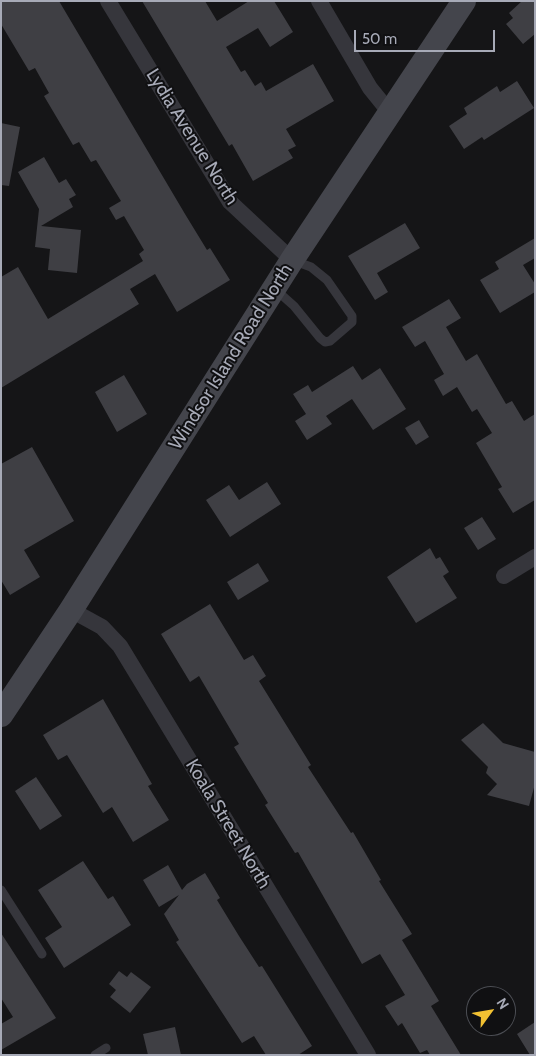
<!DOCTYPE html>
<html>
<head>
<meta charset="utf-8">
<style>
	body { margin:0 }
	#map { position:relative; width:536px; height:1056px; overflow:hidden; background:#151517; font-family:Cabin,sans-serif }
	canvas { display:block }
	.frame { position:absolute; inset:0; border:2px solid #a7aab7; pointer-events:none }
	.north { position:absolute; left:466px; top:986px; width:50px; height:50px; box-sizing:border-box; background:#101012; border:1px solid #4c4e54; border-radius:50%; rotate:58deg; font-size:14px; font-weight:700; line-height:20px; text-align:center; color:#a7aab7 }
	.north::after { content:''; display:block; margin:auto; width:18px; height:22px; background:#f2c132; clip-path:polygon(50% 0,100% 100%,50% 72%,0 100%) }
	.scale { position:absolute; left:354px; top:30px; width:141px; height:22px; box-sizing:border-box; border:2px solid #a7aab7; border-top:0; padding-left:6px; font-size:15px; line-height:18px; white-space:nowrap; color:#a7aab7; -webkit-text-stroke:4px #101012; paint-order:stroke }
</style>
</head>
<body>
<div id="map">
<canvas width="536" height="1056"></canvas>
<div class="frame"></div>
<div class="north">N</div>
<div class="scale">50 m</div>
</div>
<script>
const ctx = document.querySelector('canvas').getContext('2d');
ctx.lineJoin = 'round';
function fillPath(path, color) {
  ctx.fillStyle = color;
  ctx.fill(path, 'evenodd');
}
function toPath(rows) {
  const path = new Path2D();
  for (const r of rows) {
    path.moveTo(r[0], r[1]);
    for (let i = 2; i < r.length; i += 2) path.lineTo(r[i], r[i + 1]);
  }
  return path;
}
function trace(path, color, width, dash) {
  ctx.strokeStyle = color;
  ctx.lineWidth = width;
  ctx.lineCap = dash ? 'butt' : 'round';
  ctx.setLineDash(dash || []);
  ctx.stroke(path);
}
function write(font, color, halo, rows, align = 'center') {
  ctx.font = font + ' Cabin,sans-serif';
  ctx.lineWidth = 4;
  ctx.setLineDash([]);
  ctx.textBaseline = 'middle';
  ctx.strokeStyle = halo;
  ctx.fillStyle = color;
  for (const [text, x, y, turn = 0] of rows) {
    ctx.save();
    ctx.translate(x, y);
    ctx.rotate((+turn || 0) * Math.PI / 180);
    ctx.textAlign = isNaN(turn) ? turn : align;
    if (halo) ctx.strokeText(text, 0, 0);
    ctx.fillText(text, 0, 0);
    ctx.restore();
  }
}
const building = toPath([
	[1,1,59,1,185,214,207,250,210,248,230,280,177,312,155,274,130,289,139,304,1,388,1,277,18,267,48,319,143,261,139,254,144,250,124,216,116,220,109,208,121,201,96,160,91,162,79,142,73,145,44,96,49,93,35,68,29,71,1,24],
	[142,1,205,1,217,21,249,1,274,1,293,32,270,47,258,28,226,47,241,72,245,70,255,86,261,82,266,91,313,64,334,101,286,129,296,146,288,150,293,158,253,181,232,144,229,146],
	[522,1,535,1,535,34,523,44,506,24,513,18,509,13],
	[517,81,534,108,484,140,482,137,464,149,449,126,467,114,464,108,497,86,500,92],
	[1,123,20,127,9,186,1,185],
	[44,157,59,183,66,179,76,195,69,199,73,207,41,226,81,230,77,273,48,270,50,249,35,247,39,209,18,172],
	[405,223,420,248,377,273,388,292,375,300,348,256],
	[535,238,535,258,523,265,535,284,535,292,500,313,480,280,499,269,495,262],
	[449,299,461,318,446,327,466,361,477,354,506,404,512,401,524,421,535,414,535,500,513,513,498,489,502,487,476,443,492,433,477,409,472,412,457,387,443,396,434,380,444,374,425,341,415,347,402,327],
	[353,366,362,380,380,368,406,409,373,430,352,399,326,416,332,424,307,440,295,421,306,414,293,394,308,385,312,392],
	[124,375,147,414,117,432,95,392],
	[419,420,429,437,416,445,405,428],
	[32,447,74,521,24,550,40,577,10,595,1,580,1,464],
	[267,482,281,504,230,537,206,500,229,485,239,500],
	[482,517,496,539,478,550,464,528],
	[430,548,436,559,440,557,449,572,443,576,457,598,416,623,387,577],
	[258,563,269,581,238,600,227,582],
	[210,604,244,660,253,655,266,676,259,681,311,765,308,767,351,833,353,832,381,880,379,881,412,934,402,940,439,1001,431,1006,461,1055,430,1055,427,1050,420,1053,402,1023,398,1026,385,1006,405,995,380,954,362,964,298,852,295,853,265,805,268,803,234,747,239,744,199,676,190,682,161,634],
	[103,699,152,784,148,786,169,820,133,842,112,807,103,813,67,755,58,760,43,735],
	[483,723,503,743,535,752,535,784,529,806,487,795,497,784,486,773,488,767,461,740],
	[36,777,62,816,40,830,15,791],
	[83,861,108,899,113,896,131,925,64,968,45,938,62,927,38,890],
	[168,865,182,890,187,884,205,873,220,898,217,900,239,936,259,967,262,966,312,1046,298,1055,266,1055,254,1036,242,1043,176,942,179,940,164,914,179,895,159,907,143,880],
	[1,933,56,1018,1,1050,1,1024,13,1017,1,998],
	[119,971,127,977,131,972,151,987,130,1013,110,997,116,990,109,984],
	[535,1022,535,1055,530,1055,517,1034],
	[175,1027,181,1055,148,1055,143,1034]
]);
const lane = toPath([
	[276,290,294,306,320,338,325,342,330,341,352,322,352,316,327,280,311,267,292,260],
	[1,890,42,954],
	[95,1055,106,1048]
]);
const street = toPath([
	[108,1,230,202,292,260],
	[319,1,370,88,391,114],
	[504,576,535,557],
	[71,610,102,627,120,646,368,1055]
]);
const secondary = toPath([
	[1,715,71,610,292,260,464,1]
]);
const streetNames = [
	["Lydia Avenue North",192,137,58],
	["Windsor Island Road North",231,357,-58],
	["Koala Street North",228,824,59]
];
fillPath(building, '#3f3f44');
trace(lane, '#36363c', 9);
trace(street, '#36363c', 16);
trace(secondary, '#44454c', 24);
write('19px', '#a7aab7', '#101012', streetNames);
</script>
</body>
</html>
